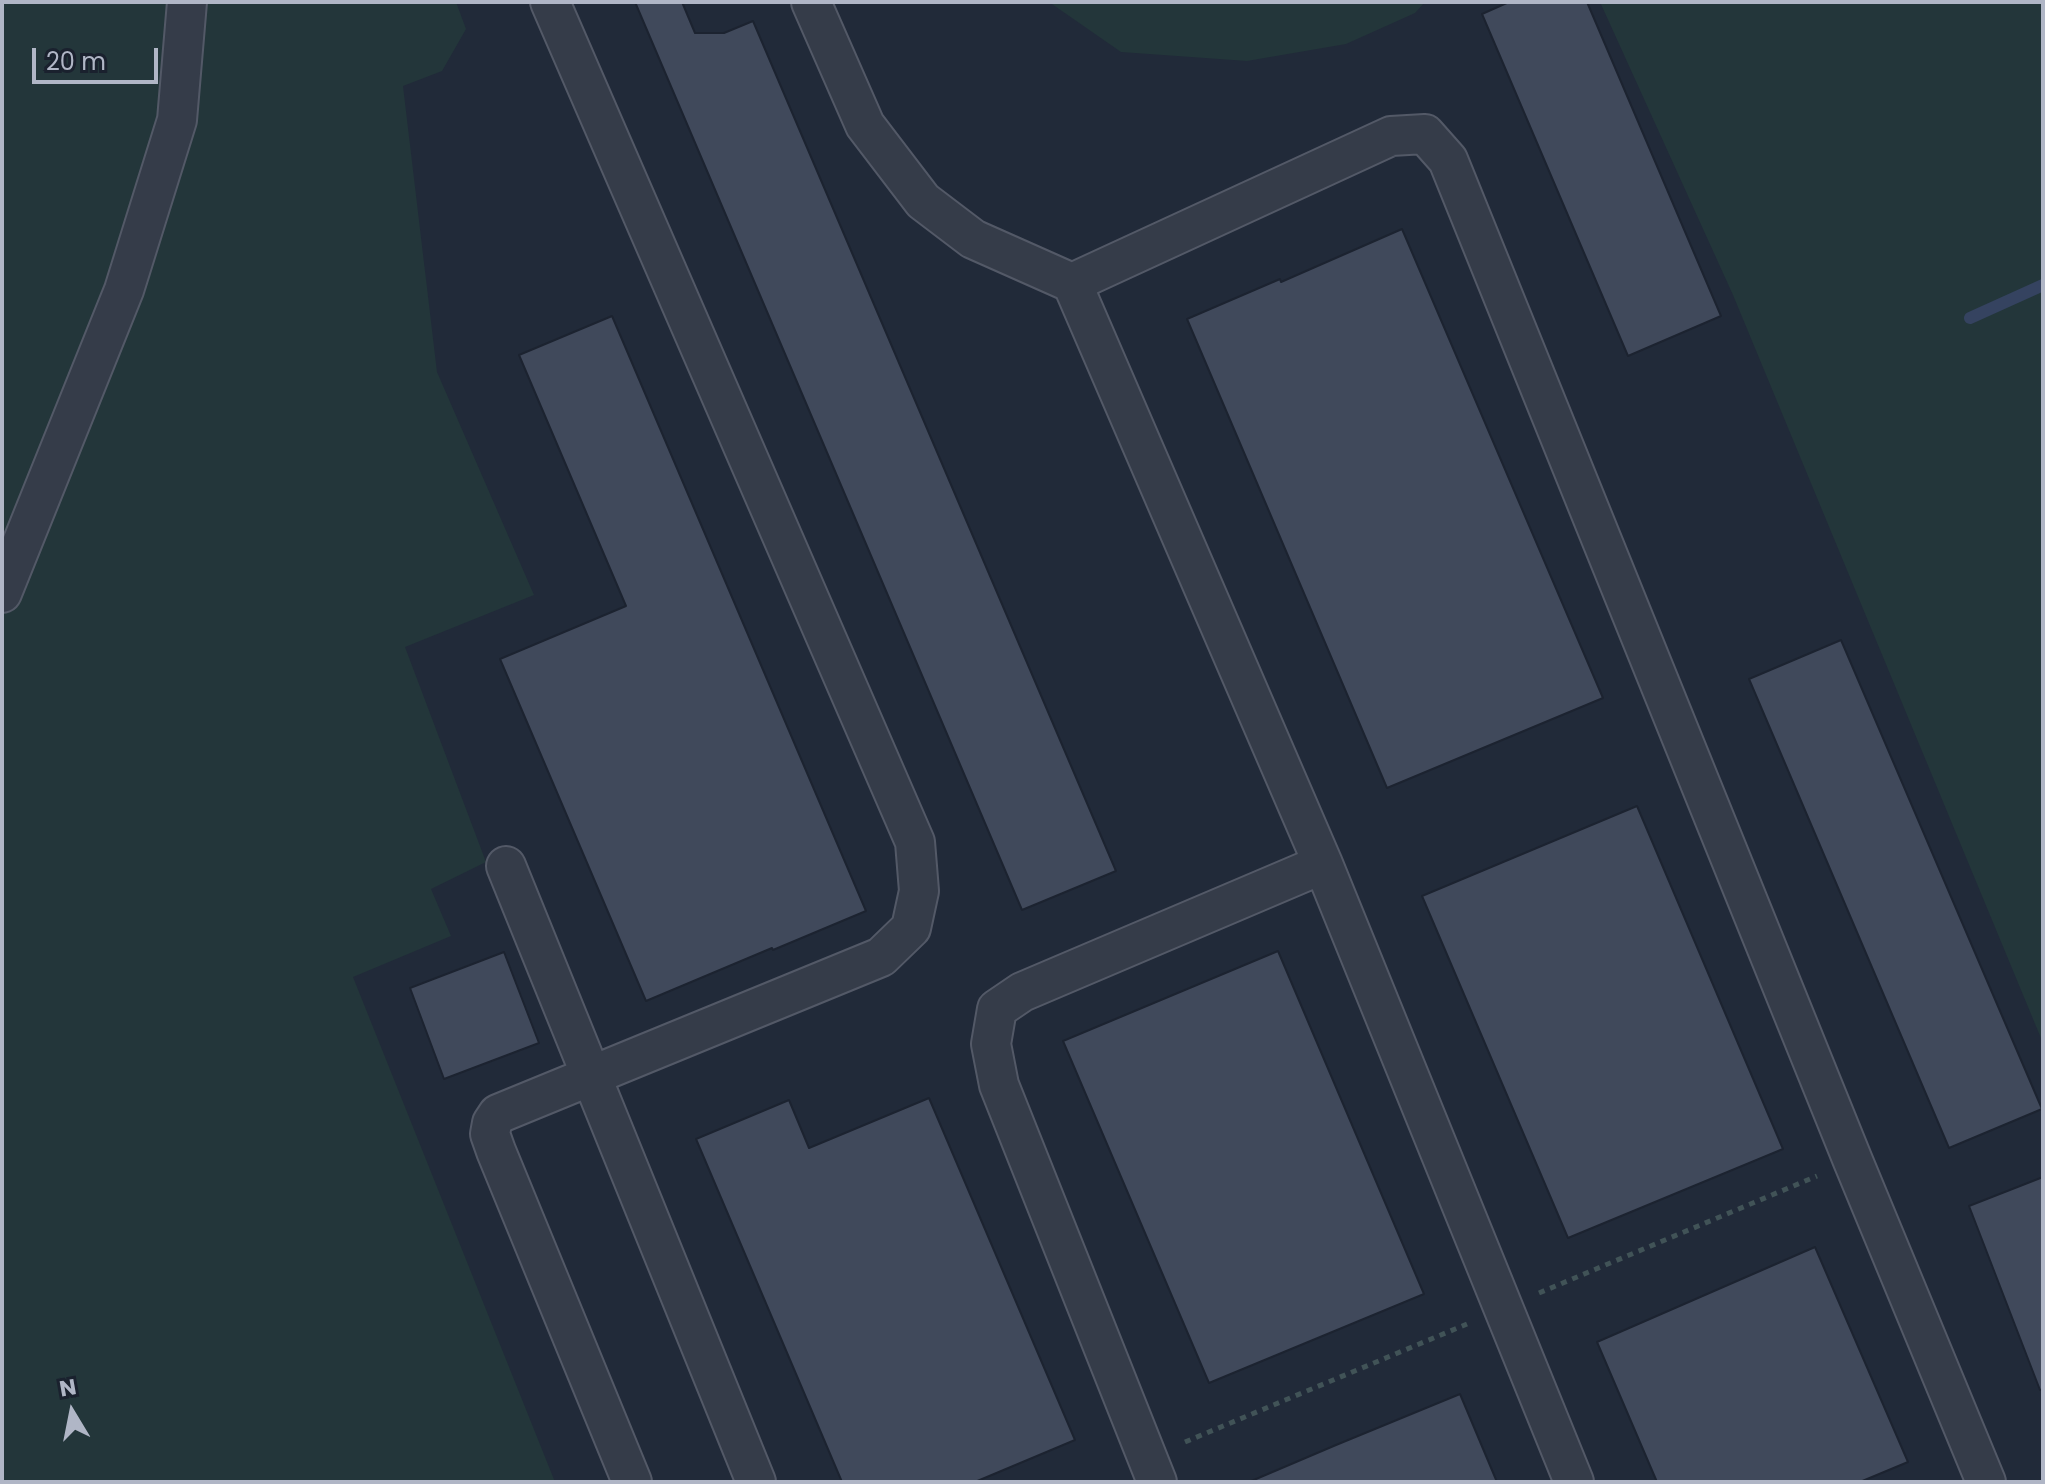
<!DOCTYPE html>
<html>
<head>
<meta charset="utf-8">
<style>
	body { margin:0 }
	#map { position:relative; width:2045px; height:1484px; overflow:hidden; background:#212a39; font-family:Poppins,sans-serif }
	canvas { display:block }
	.frame { position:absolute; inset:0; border:4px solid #b0b6c6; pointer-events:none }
	.north { position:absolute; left:32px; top:1372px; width:80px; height:80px; -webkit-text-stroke:6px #1a212e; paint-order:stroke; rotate:350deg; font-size:22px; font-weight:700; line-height:32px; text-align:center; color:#b0b6c6 }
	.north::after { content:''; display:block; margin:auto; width:28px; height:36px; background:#b0b6c6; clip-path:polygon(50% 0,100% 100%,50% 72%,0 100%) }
	.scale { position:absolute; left:32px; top:48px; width:126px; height:36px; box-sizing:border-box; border:4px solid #b0b6c6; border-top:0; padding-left:10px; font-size:24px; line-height:28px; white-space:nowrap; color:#b0b6c6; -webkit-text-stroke:6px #1a212e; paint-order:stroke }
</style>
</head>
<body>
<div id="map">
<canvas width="2045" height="1484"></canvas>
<div class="frame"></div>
<div class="north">N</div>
<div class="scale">20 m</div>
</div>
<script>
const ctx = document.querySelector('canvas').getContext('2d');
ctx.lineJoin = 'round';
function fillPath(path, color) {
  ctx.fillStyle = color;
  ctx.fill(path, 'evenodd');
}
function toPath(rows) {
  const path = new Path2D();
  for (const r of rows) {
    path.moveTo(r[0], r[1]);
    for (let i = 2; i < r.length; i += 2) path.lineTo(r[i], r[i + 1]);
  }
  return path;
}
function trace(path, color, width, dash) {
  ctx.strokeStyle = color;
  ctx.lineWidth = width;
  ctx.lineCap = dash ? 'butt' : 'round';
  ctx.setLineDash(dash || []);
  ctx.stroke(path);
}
const green = toPath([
	[2,2,456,2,466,29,442,71,403,86,437,372,534,595,405,647,486,862,431,889,451,936,353,977,555,1482,2,1482],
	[1049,2,1425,2,1415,13,1346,44,1247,61,1121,52],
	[1600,2,2043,2,2043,1043,1733,295]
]);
const stream = toPath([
	[1970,318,2043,285]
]);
const building = toPath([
	[635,2,682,2,695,33,724,33,753,21,1116,871,1022,910,635,2],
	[1509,2,1587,2,1721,316,1628,356,1482,14,1509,2],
	[1402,229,1603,698,1387,788,1187,319,1280,279,1281,282,1402,229],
	[612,316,866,911,773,950,772,948,646,1001,500,659,626,606,519,355,612,316],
	[1841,640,2042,1109,1949,1148,1749,679,1841,640],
	[1637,806,1783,1149,1568,1238,1422,896,1637,806],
	[1278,951,1424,1294,1209,1383,1063,1041,1278,951],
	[504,952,539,1043,444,1079,410,988,504,952],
	[929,1098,1075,1440,975,1482,842,1482,696,1139,789,1100,809,1148,929,1098],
	[2043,1177,2043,1390,2040,1390,1969,1206,2043,1177],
	[1815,1247,1908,1462,1860,1482,1657,1482,1597,1342,1815,1247],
	[1460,1394,1497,1482,1249,1482,1336,1445,1460,1394]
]);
const path = toPath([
	[1539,1293,1817,1176],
	[1185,1442,1467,1324]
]);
const minor = toPath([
	[550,2,915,842,919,891,911,928,881,957,498,1114,492,1123,490,1134,496,1151,632,1482],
	[811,2,865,125,923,201,973,239,1072,283],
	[1072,283,1391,136,1425,134,1448,160,1853,1161,1986,1482],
	[1072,283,1323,864,1574,1482],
	[2,593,124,290,177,120,187,2],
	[506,866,756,1482],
	[1157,1482,999,1085,991,1044,997,1009,1022,992,1323,864]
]);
fillPath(green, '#23363a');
trace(stream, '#354360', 12);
fillPath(building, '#40495b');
trace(building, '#1c2330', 2);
trace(minor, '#535967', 42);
trace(path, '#415357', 5, [6, 6]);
trace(minor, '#353c49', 38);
</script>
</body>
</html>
